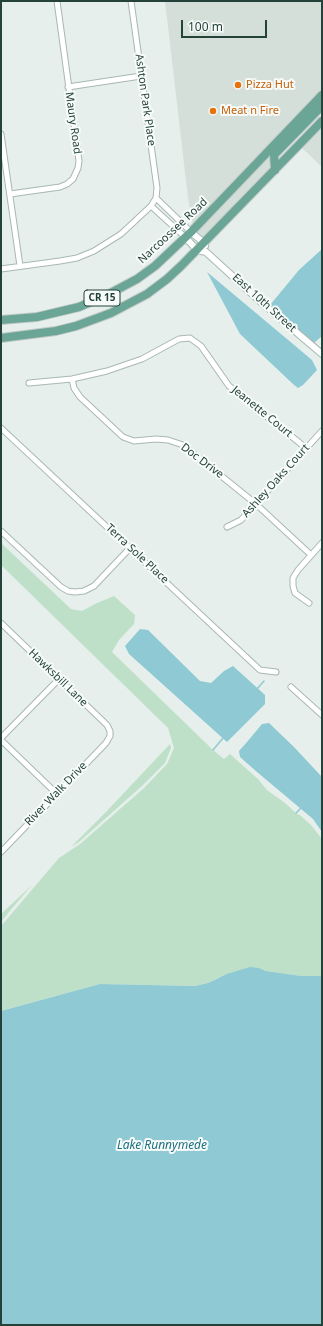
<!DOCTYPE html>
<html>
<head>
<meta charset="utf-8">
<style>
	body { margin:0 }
	#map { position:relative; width:323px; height:1326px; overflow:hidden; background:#e6efeb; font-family:"Noto Sans",sans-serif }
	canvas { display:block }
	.frame { position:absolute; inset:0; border:2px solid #24423a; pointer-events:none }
	.scale { position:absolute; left:181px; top:20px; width:86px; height:18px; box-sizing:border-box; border:2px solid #24423a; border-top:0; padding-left:5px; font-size:12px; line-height:14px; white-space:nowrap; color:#24423a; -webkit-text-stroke:3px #f7fbf9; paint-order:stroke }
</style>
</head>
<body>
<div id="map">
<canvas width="323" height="1326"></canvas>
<div class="frame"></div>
<div class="scale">100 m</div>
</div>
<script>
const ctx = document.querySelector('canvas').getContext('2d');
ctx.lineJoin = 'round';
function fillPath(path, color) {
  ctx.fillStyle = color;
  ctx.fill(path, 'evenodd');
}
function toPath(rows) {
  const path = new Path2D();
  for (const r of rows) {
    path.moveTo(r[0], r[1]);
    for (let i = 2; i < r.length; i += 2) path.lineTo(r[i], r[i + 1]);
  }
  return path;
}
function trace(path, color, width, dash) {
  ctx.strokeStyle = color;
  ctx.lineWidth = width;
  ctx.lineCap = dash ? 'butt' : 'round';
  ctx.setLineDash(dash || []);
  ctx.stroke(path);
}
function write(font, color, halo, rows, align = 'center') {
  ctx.font = font + ' "Noto Sans",sans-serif';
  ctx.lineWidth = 4;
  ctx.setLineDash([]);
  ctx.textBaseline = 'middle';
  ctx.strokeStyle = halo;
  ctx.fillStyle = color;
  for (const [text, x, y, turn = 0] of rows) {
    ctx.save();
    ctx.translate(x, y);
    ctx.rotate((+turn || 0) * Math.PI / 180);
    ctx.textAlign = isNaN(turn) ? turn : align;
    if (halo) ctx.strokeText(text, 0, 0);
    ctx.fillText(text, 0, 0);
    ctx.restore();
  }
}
const built = toPath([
	[165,1,322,1,322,90,193,225,188,198],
	[319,101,276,157,272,166,204,239,195,231],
	[322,125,322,167,301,147]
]);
const green = toPath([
	[1,543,71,609,82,611,97,603,114,596,135,615,134,624,119,640,112,652,213,750,224,759,230,754,258,779,267,790,285,803,296,813,301,816,311,825,322,839,322,976,301,976,266,971,259,968,218,978,208,983,195,986,100,984,1,1011,1,926,59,858,80,844,144,788,167,764,174,748,168,728,1,565],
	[170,744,171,748,165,763,142,786,79,842,71,847,105,813],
	[32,885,9,912,1,922,1,914]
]);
const water = toPath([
	[322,249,322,336,314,343,270,305,299,270],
	[207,272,312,360,317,370,303,385,298,388,293,384,240,334],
	[140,629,148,630,200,681,211,683,224,671,233,666,265,695,265,704,227,742,129,654,125,646],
	[269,723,294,747,322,777,322,832,313,819,257,772,240,757,239,751,247,742,262,724],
	[250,967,259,968,266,971,301,976,322,976,322,1325,1,1325,1,1011,100,984,195,986,208,983,227,974]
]);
const stream = toPath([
	[257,689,264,681],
	[213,750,223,738],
	[296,813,301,808]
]);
const minor = toPath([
	[68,87,141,76],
	[1,134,20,266],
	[10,194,60,187,67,184,73,179,78,168,79,161,57,1],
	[156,198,191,232],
	[151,206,185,237],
	[1,269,60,261,77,258,94,251,121,234,151,206,156,198,157,188,131,1],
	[72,379,74,388,80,397,123,437,134,441,156,439,168,440,183,445,256,504,311,555],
	[29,383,72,379,107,371,142,359,179,339,190,338,201,346,229,386,306,448],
	[1,428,260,670,276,672],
	[227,527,241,520,322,431],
	[1,531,61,587,68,591,75,592,84,591,94,586,130,548],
	[309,603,295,593,293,586,293,578,298,570,322,543],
	[1,623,107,725,110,731,110,736,106,743,1,852],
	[291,687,322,715],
	[1,738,59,679],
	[1,740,57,794]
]);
const tertiary = toPath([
	[191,232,204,243,205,246],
	[185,237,197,250,206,252,262,303,322,354]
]);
const primary = toPath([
	[275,170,274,155,320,108,322,104,321,96],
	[1,320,37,317,79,307,107,295,137,279,155,266,191,232,322,95],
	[1,338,56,331,76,326,111,313,147,294,167,279,181,266,322,121]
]);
const markers = [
	[238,85,4,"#e8710a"],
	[213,111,4,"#e8710a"]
];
const shields = [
	[102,298,36]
];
const shieldNames = [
	["CR 15",102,298]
];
const foodNames = [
	["Pizza Hut",246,85],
	["Meat n Fire",221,111]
];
const streetNames = [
	["Ashton Park Place",145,100,82],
	["Maury Road",73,123,82],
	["Narcoossee Road",173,231,-43],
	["East 10th Street",264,303,42],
	["Jeanette Court",262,412,39],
	["Doc Drive",202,461,37],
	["Ashley Oaks Court",276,481,-48],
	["Terra Sole Place",137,554,43],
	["Hawksbill Lane",58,678,44],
	["River Walk Drive",56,794,-46]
];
const waterNames = [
	["Lake Runnymede",162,1146]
];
fillPath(built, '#d4dfda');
fillPath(green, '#bfe0c8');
fillPath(water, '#8ec9d4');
trace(stream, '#8ec9d4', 1.5);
trace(minor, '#a8b8b2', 7);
trace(tertiary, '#a8b8b2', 8);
trace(primary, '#c2cac8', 10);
trace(minor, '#fff', 5);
trace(tertiary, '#fff', 6);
trace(primary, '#6aa596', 8);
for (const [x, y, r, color] of markers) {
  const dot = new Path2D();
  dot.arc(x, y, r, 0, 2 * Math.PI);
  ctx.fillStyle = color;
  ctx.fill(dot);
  trace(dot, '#f7fbf9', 1.5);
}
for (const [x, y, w] of shields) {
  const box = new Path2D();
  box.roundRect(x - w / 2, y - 8, w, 16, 3);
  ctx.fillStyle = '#f7fbf9';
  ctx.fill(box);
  trace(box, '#24423a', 1);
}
write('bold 10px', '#24423a', null, shieldNames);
write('11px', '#c56008', '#f7fbf9', foodNames, 'left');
write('11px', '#24423a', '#f7fbf9', streetNames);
write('italic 12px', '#1c6f80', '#f7fbf9', waterNames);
</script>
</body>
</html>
